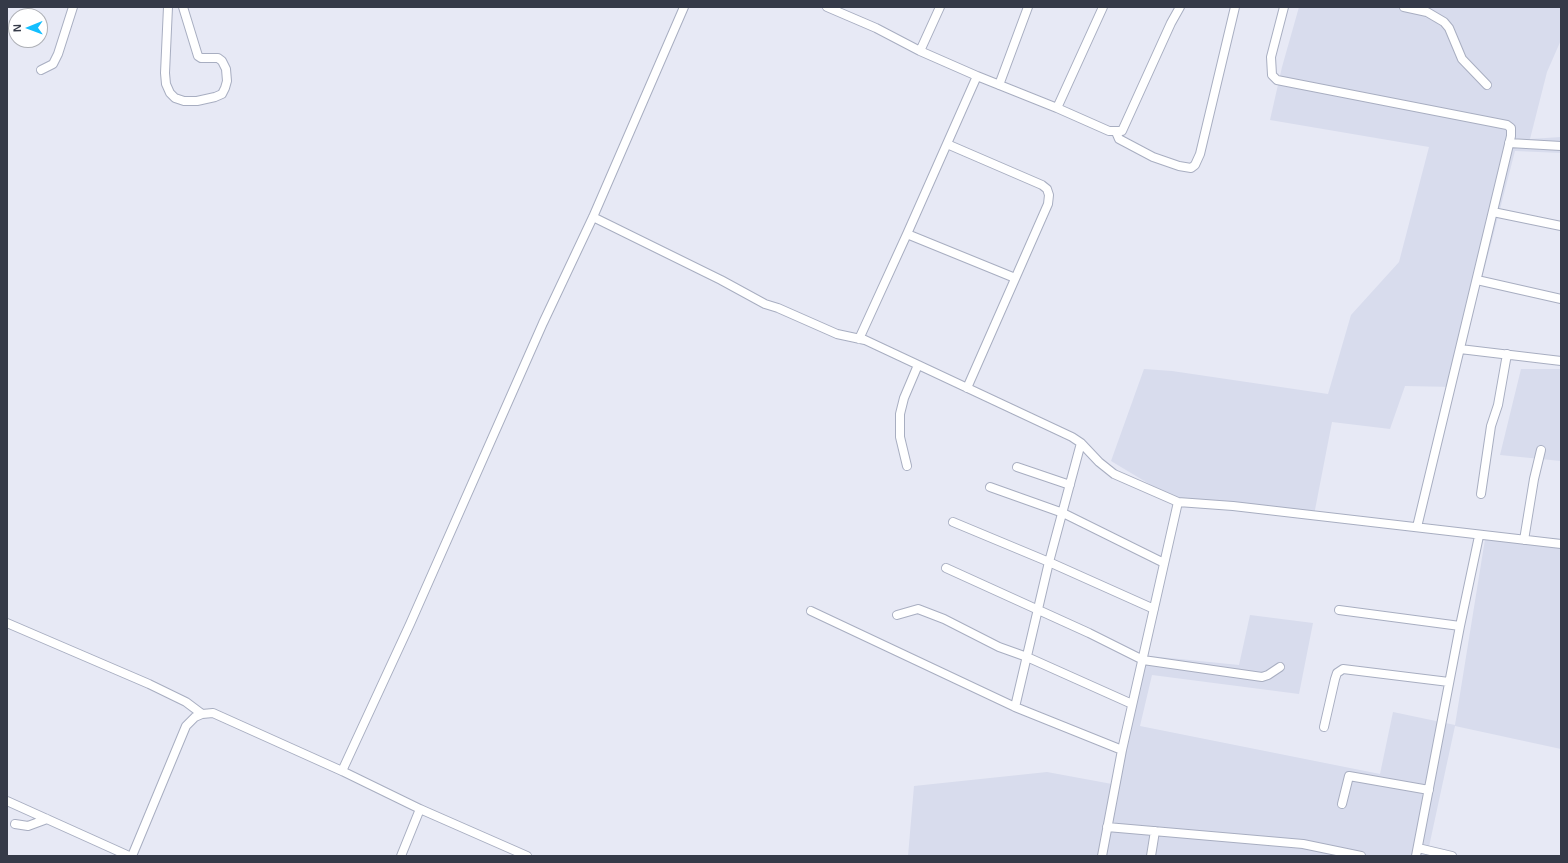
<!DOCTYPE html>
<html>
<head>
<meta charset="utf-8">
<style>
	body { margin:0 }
	#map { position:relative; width:1568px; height:863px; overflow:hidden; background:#e7e9f5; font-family:Arial,sans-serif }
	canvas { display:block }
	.frame { position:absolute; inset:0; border:8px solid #353a48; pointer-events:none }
	.north { position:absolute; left:8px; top:8px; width:40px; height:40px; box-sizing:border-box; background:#fff; border:1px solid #aeb0b6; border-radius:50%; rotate:269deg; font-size:11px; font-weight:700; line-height:16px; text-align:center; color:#353a48 }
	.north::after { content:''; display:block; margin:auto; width:14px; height:18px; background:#13bfff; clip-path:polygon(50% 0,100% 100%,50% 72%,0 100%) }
</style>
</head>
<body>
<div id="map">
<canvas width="1568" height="863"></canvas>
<div class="frame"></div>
<div class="north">N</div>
</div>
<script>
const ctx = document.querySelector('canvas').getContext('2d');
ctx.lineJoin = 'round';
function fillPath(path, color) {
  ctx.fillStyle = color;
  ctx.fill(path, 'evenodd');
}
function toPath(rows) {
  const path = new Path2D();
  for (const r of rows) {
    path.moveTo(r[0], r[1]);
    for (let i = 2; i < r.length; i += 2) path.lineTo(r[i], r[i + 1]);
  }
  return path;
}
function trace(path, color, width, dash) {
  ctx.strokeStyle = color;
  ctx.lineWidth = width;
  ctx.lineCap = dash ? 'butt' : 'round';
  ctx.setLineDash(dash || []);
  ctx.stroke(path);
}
const residential = toPath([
	[1299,7,1555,7,1561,8,1561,40,1547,72,1530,139,1561,137,1561,153,1515,151,1454,387,1405,386,1390,429,1332,422,1314,515,1181,503,1111,461,1144,369,1172,371,1328,394,1351,315,1399,262,1429,147,1270,120,1282,67],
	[1521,369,1561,369,1561,461,1500,455],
	[1486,533,1561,539,1561,749,1455,726,1427,856,908,856,914,786,1047,772,1112,784,1140,655,1239,665,1250,615,1313,623,1299,694,1152,675,1140,726,1380,774,1393,712,1455,725]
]);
const minor = toPath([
	[168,7,165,73,166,84,170,93,175,98,184,101,197,101,215,97,222,94,225,88,227,81,226,69,222,61,218,58,201,58,198,56,183,7],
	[827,7,876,28,920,51,977,76,907,234,859,339],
	[1284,7,1271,57,1272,75,1277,80,1507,125,1511,128,1511,136,1417,527],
	[1404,7,1427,12,1444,22,1449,28,1462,59,1487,85],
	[920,51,940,7],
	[41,70,53,64,58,54,73,7],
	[977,76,1057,108,1103,7],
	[999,85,1028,7],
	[1057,108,1109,131,1122,131,1171,23,1180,7],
	[1116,132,1119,139,1153,157,1179,166,1191,168,1195,165,1200,154,1235,7],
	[1509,143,1561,146],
	[947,144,1042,185,1047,189,1049,195,1048,204,967,388],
	[1493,212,1561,226],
	[593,217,721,280,765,304,778,308,837,334,865,340,1072,437,1081,443,1099,462,1114,474,1178,502,1233,506,1561,544],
	[907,234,1015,278],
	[1477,280,1561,299],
	[1460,349,1561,361],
	[907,466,900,437,900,414,904,398,918,365],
	[1017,467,1070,485],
	[990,487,1063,513,1164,563],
	[1481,494,1491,426,1498,405,1507,354],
	[953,522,1049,562,1154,609],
	[1524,540,1534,479,1541,450],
	[946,568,1089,633,1143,660,1262,677,1268,675,1280,667],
	[1339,610,1460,626],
	[811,611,1015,707,1122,750],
	[897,615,918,609,944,619,999,647,1027,657,1132,704],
	[7,623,149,684,186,702,202,714],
	[1015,707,1049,562,1081,443],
	[1324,727,1335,679,1337,673,1343,669,1449,682],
	[342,771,420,809,527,856],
	[7,801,129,856],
	[1342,804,1349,776,1429,790],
	[15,824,28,826,47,819],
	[1107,827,1303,844,1361,856],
	[1418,848,1452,856],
	[132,856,186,726,195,717,202,714,213,713,342,771,410,624,543,323,593,217,684,7],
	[401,856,420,809],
	[1102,856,1122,750,1178,502],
	[1151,856,1155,831],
	[1416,856,1460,626,1479,536]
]);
fillPath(residential, '#d8dced');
trace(minor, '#a8aec1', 10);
trace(minor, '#fff', 8);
</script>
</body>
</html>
